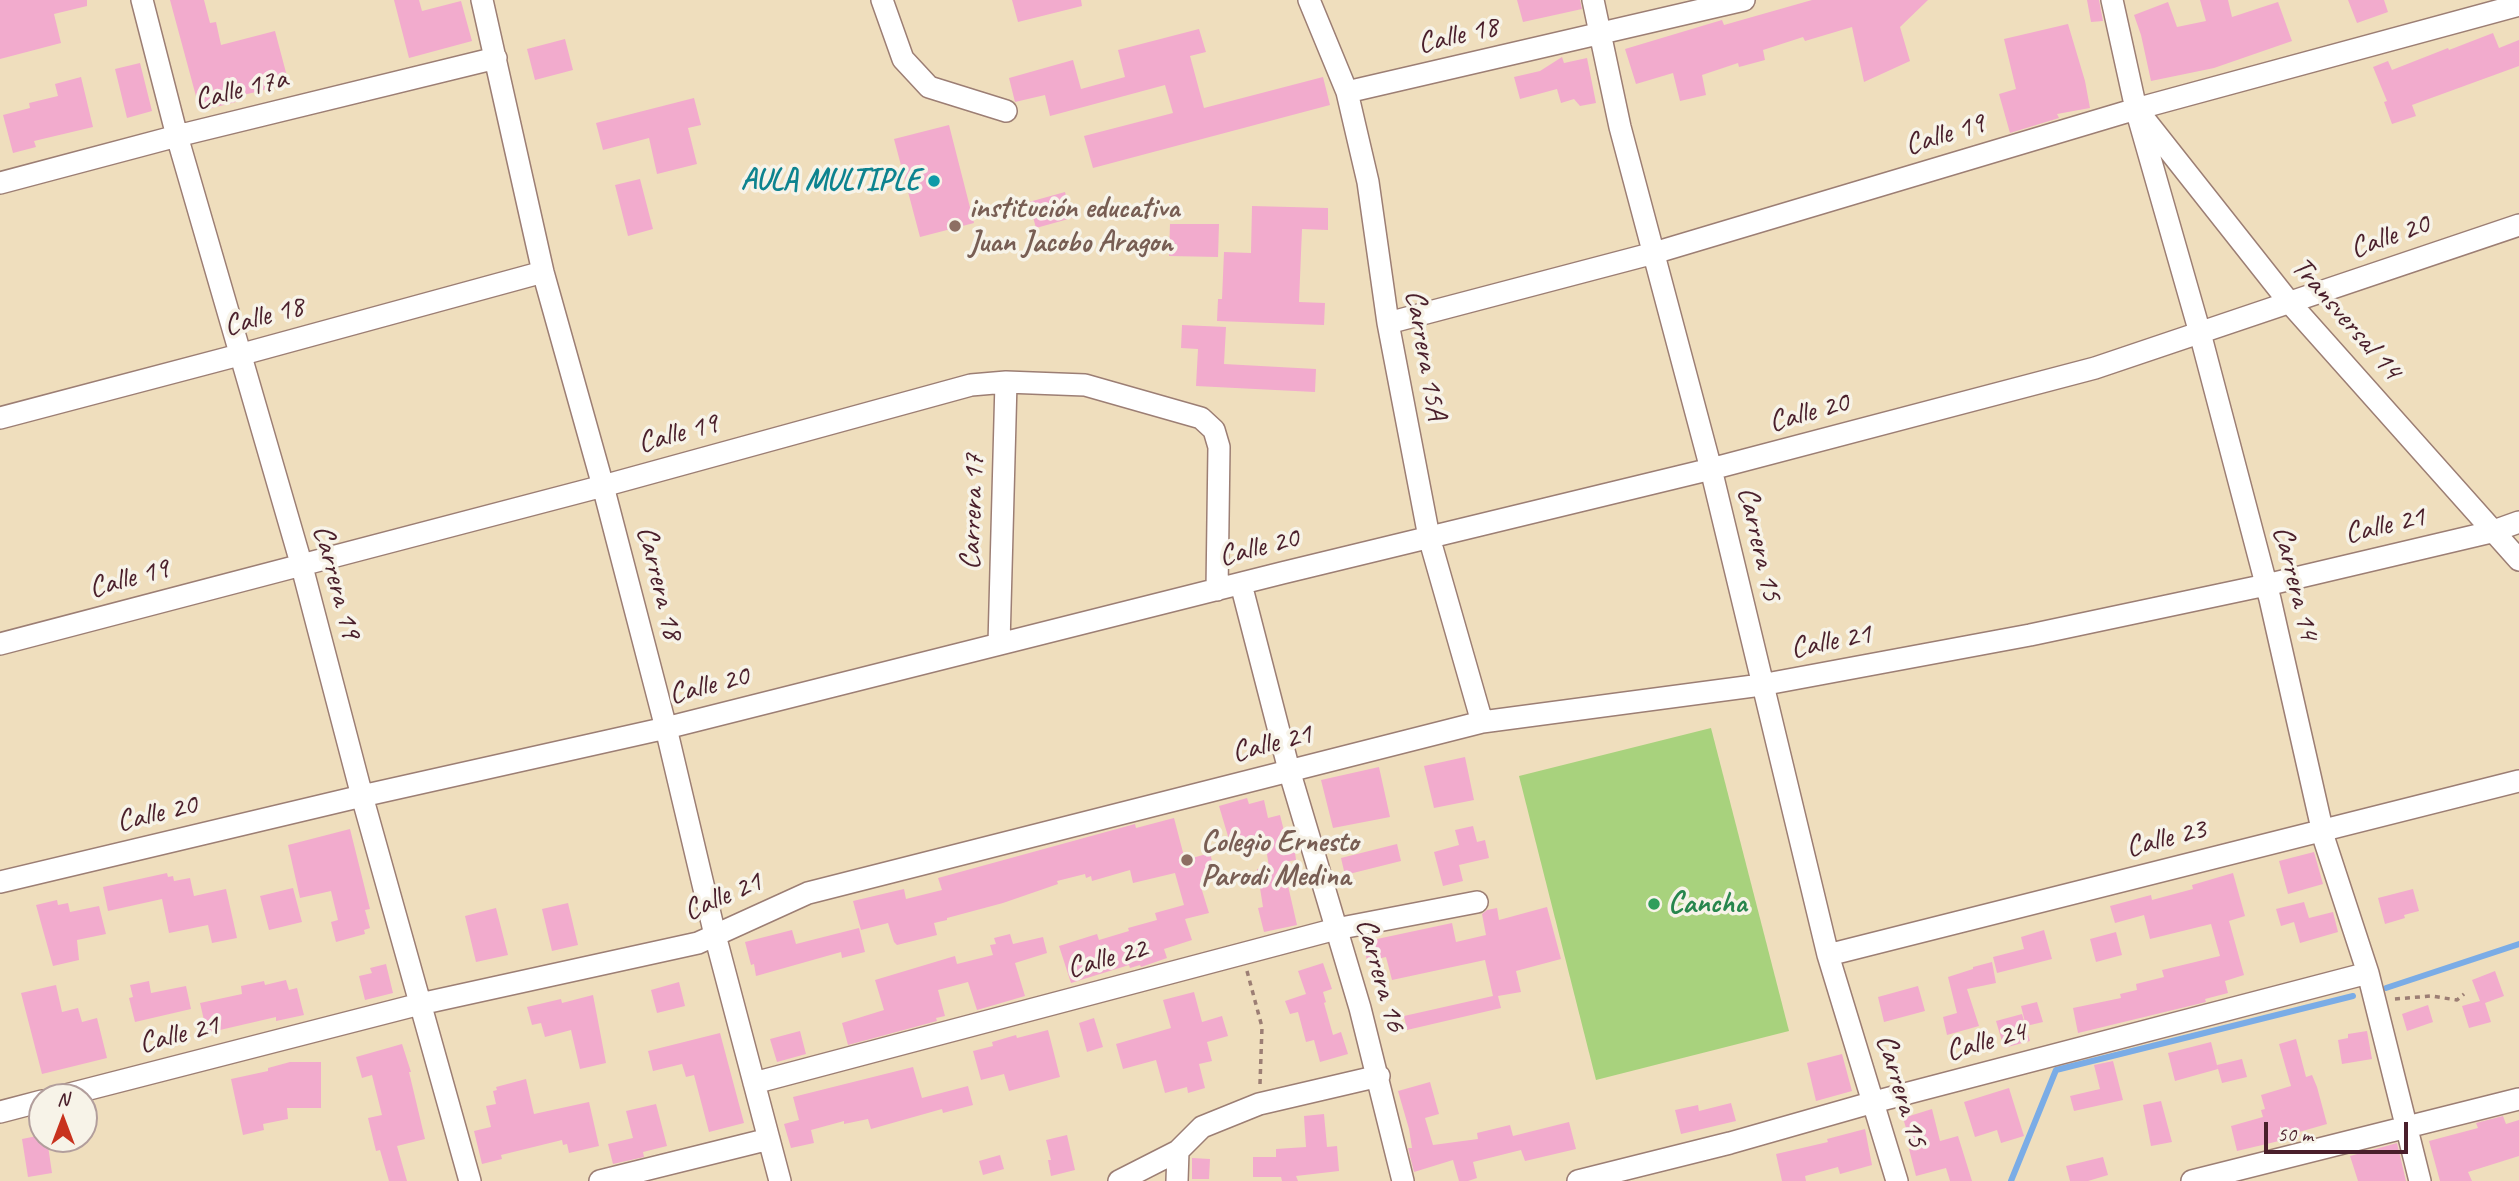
<!DOCTYPE html>
<html>
<head>
<meta charset="utf-8">
<style>
	body { margin:0 }
	#map { position:relative; width:2519px; height:1181px; overflow:hidden; background:#efdebd; font-family:Caveat,sans-serif }
	canvas { display:block }
	.north { position:absolute; left:28px; top:1083px; width:70px; height:70px; box-sizing:border-box; background:#f7f3e8; border:2px solid #b29e9c; border-radius:50%; rotate:0deg; font-size:19px; font-weight:700; line-height:28px; text-align:center; color:#4a1f2b }
	.north::after { content:''; display:block; margin:auto; width:24px; height:32px; background:#c8321e; clip-path:polygon(50% 0,100% 100%,50% 72%,0 100%) }
	.scale { position:absolute; left:2264px; top:1122px; width:144px; height:32px; box-sizing:border-box; border:4px solid #4a1f2b; border-top:0; padding-left:9px; font-size:21px; line-height:24px; white-space:nowrap; color:#4a1f2b; -webkit-text-stroke:5px #f7f3e8; paint-order:stroke }
</style>
</head>
<body>
<div id="map">
<canvas width="2519" height="1181"></canvas>
<div class="north">N</div>
<div class="scale">50 m</div>
</div>
<script>
const ctx = document.querySelector('canvas').getContext('2d');
ctx.lineJoin = 'round';
function fillPath(path, color) {
  ctx.fillStyle = color;
  ctx.fill(path, 'evenodd');
}
function toPath(rows) {
  const path = new Path2D();
  for (const r of rows) {
    path.moveTo(r[0], r[1]);
    for (let i = 2; i < r.length; i += 2) path.lineTo(r[i], r[i + 1]);
  }
  return path;
}
function trace(path, color, width, dash) {
  ctx.strokeStyle = color;
  ctx.lineWidth = width;
  ctx.lineCap = dash ? 'butt' : 'round';
  ctx.setLineDash(dash || []);
  ctx.stroke(path);
}
function write(font, color, halo, rows, align = 'center') {
  ctx.font = font + ' Caveat,sans-serif';
  ctx.lineWidth = 7;
  ctx.setLineDash([]);
  ctx.textBaseline = 'middle';
  ctx.strokeStyle = halo;
  ctx.fillStyle = color;
  for (const [text, x, y, turn = 0] of rows) {
    ctx.save();
    ctx.translate(x, y);
    ctx.rotate((+turn || 0) * Math.PI / 180);
    ctx.textAlign = isNaN(turn) ? turn : align;
    if (halo) ctx.strokeText(text, 0, 0);
    ctx.fillText(text, 0, 0);
    ctx.restore();
  }
}
const green = toPath([
	[1711,728,1789,1031,1596,1080,1519,776]
]);
const stream = toPath([
	[2386,988,2519,944],
	[2011,1181,2056,1070,2353,996]
]);
const building = toPath([
	[0,0,87,0,87,6,54,14,61,43,0,59],
	[170,0,204,0,210,23,216,22,221,45,275,31,289,84,235,97,236,102,200,111],
	[394,0,419,0,422,11,461,1,472,41,409,58],
	[1012,0,1081,0,1082,6,1018,22],
	[1517,0,1580,0,1582,9,1523,22],
	[1812,0,1928,0,1900,27,1910,61,1864,82,1852,27,1805,41,1803,37,1763,50,1765,60,1739,67,1738,63,1702,75,1706,95,1680,101,1673,73,1636,84,1625,49,1722,20,1724,25],
	[2087,0,2099,0,2103,21,2091,22],
	[2200,0,2228,0,2232,17,2278,2,2292,41,2214,68,2151,81,2141,35,2134,15,2168,2,2177,27,2206,21],
	[2348,0,2384,0,2388,12,2357,23],
	[2068,24,2085,81,2090,108,2057,114,2059,118,2010,133,1999,94,2016,89,2004,39],
	[1199,29,1206,52,1190,56,1204,108,1323,77,1330,105,1093,168,1084,136,1173,113,1165,85,1050,116,1045,95,1015,102,1009,78,1073,60,1081,89,1125,77,1118,50],
	[2493,33,2499,48,2519,40,2519,66,2412,105,2416,116,2392,124,2384,102,2387,101,2373,67,2388,61,2392,70,2448,48,2449,50],
	[565,39,573,70,535,80,527,49],
	[1562,57,1564,63,1587,58,1596,103,1580,106,1574,99,1561,103,1557,89,1520,99,1514,77,1540,71],
	[140,63,152,111,127,118,115,69],
	[81,77,93,127,34,141,36,147,13,153,3,115,30,108,29,103,58,96,55,84],
	[694,98,701,125,688,128,697,164,657,174,649,138,603,150,596,123],
	[949,125,974,223,920,237,894,139],
	[640,179,653,229,628,236,615,185],
	[1065,192,1072,218,1036,228,1029,202],
	[1252,206,1328,208,1328,230,1302,229,1299,302,1325,303,1324,325,1217,321,1218,299,1222,299,1224,252,1251,253],
	[1170,224,1219,224,1218,257,1169,256],
	[1182,325,1226,327,1224,364,1316,369,1315,392,1196,386,1198,349,1181,348],
	[1465,757,1474,800,1434,808,1424,766],
	[1379,767,1390,817,1333,828,1321,780],
	[1247,798,1249,804,1264,800,1268,818,1280,815,1286,839,1293,838,1296,860,1289,861,1292,876,1286,877,1297,925,1264,932,1258,908,1263,907,1257,869,1269,867,1264,835,1230,843,1219,806],
	[1174,818,1185,860,1210,853,1217,880,1200,884,1209,913,1185,919,1192,940,1164,949,1167,958,1141,967,1140,965,1130,968,1129,965,1071,983,1059,946,1097,934,1099,940,1129,931,1128,928,1157,920,1155,913,1184,905,1175,873,1133,883,1130,870,1092,881,1091,876,1086,878,1085,874,1057,881,1058,884,1003,903,947,918,947,920,934,923,937,935,897,945,894,942,888,923,861,930,853,901,904,889,906,899,942,890,938,878,1135,824,1136,828],
	[1473,826,1477,842,1485,840,1489,858,1459,865,1463,881,1443,886,1434,852,1459,845,1455,830],
	[350,829,370,909,365,910,370,928,364,930,365,934,336,942,331,922,338,920,331,891,300,898,288,845],
	[1397,844,1401,861,1345,875,1341,858],
	[2314,852,2323,884,2288,894,2279,861],
	[167,873,168,877,173,876,174,881,190,878,194,896,226,889,237,938,212,943,208,925,169,933,162,899,108,911,103,887],
	[2233,873,2245,916,2229,921,2244,975,2225,981,2228,993,2205,999,2206,1002,2078,1033,2073,1008,2121,998,2120,994,2137,990,2136,984,2164,977,2162,970,2220,956,2211,924,2150,939,2144,915,2115,923,2110,906,2151,895,2152,900,2193,889,2192,885],
	[293,888,302,922,269,930,260,896],
	[2413,889,2419,911,2404,915,2405,918,2385,924,2378,898],
	[57,900,58,905,68,903,70,912,99,906,106,934,77,940,79,960,53,966,36,905],
	[2304,902,2309,918,2333,912,2338,932,2300,943,2294,922,2281,926,2276,909],
	[568,903,578,945,552,951,542,909],
	[1547,907,1561,959,1516,971,1521,992,1498,996,1501,1008,1407,1030,1404,1016,1493,996,1485,960,1392,980,1386,957,1367,961,1363,942,1452,923,1456,942,1486,935,1482,914,1487,910,1497,908,1499,920],
	[496,908,508,955,476,962,465,916],
	[859,928,865,952,842,958,841,952,756,976,754,964,751,965,745,942,792,930,796,944],
	[2044,930,2052,959,1997,973,1993,957,2024,949,2021,937],
	[2116,932,2122,955,2096,962,2090,939],
	[1010,934,1013,944,1043,937,1047,953,1015,963,1025,996,977,1010,968,982,938,990,945,1016,936,1018,937,1021,848,1045,842,1023,884,1010,875,980,955,956,957,964,993,955,990,945,996,944,994,938],
	[1992,962,1996,983,1967,989,1979,1026,1947,1035,1943,1017,1957,1013,1948,977,1973,969,1973,967],
	[1323,963,1332,989,1323,992,1326,1002,1324,1003,1333,1035,1341,1032,1348,1054,1320,1062,1314,1040,1306,1042,1298,1012,1290,1014,1285,1001,1306,994,1298,971],
	[386,964,393,993,365,1000,359,976,372,973,370,968],
	[2495,971,2504,996,2485,1003,2491,1022,2469,1028,2462,1006,2480,1001,2472,980],
	[286,980,289,990,297,988,304,1015,276,1021,276,1017,207,1033,200,1003,242,994,241,986,264,981,265,985],
	[149,981,151,993,186,986,191,1009,135,1022,129,998,133,997,130,985],
	[679,982,685,1006,657,1013,651,990],
	[56,985,62,1012,78,1008,82,1022,97,1018,107,1058,42,1074,21,993],
	[1918,986,1925,1011,1884,1022,1878,997],
	[1194,992,1202,1022,1222,1016,1228,1036,1207,1042,1212,1061,1199,1064,1205,1088,1188,1093,1187,1087,1165,1093,1156,1060,1123,1069,1116,1044,1171,1028,1163,1000],
	[593,995,606,1063,580,1069,571,1030,545,1037,541,1023,532,1025,527,1007,561,999,562,1003],
	[2037,1002,2043,1022,2026,1026,2021,1006],
	[2428,1005,2433,1022,2407,1031,2402,1014],
	[2022,1014,2030,1041,2004,1048,1996,1021],
	[1094,1018,1103,1047,1087,1052,1079,1023],
	[1048,1030,1060,1077,1009,1091,1004,1074,981,1080,973,1051,993,1046,992,1042,1016,1035,1017,1038],
	[800,1031,806,1054,777,1062,770,1039],
	[2367,1031,2372,1059,2342,1064,2338,1040,2348,1038,2348,1034],
	[720,1033,744,1123,709,1132,694,1075,686,1077,682,1064,653,1071,648,1051],
	[2296,1039,2306,1077,2312,1075,2317,1087,2327,1124,2299,1132,2300,1136,2237,1151,2231,1126,2263,1117,2261,1110,2265,1109,2261,1095,2291,1086,2279,1044],
	[2211,1042,2218,1069,2175,1081,2168,1053],
	[402,1044,411,1072,409,1072,425,1139,397,1146,407,1181,389,1181,380,1150,376,1151,368,1118,382,1115,372,1075,362,1078,356,1057],
	[1842,1054,1852,1091,1816,1101,1807,1063],
	[2242,1059,2247,1077,2222,1083,2217,1065],
	[2113,1061,2123,1100,2074,1111,2070,1096,2100,1089,2094,1065],
	[290,1062,321,1062,321,1108,287,1108,288,1119,263,1124,264,1130,243,1135,231,1079,268,1071,268,1068],
	[913,1067,922,1098,968,1086,973,1105,943,1113,942,1109,871,1129,868,1119,844,1124,844,1121,811,1130,814,1143,791,1148,784,1124,799,1120,793,1097],
	[526,1079,534,1114,589,1102,599,1146,569,1153,567,1144,563,1145,562,1140,501,1155,502,1159,482,1164,474,1131,491,1127,486,1106,496,1104,493,1091,497,1090,496,1087],
	[1430,1082,1439,1114,1425,1118,1433,1145,1478,1139,1477,1133,1510,1125,1513,1136,1569,1122,1576,1149,1525,1161,1521,1150,1473,1162,1477,1178,1468,1181,1459,1181,1453,1160,1414,1172,1408,1148,1412,1148,1409,1129,1398,1091],
	[2009,1088,2024,1136,2001,1143,1997,1130,1975,1137,1964,1102],
	[2161,1101,2172,1142,2151,1146,2143,1105],
	[1731,1103,1736,1121,1681,1134,1675,1110,1698,1105,1699,1111],
	[656,1104,667,1146,643,1152,644,1157,613,1164,608,1144,633,1138,626,1111],
	[1932,1109,1940,1141,1958,1136,1972,1181,1950,1181,1946,1168,1916,1176,1909,1149,1912,1148,1903,1118],
	[1324,1114,1327,1147,1337,1146,1339,1171,1296,1176,1298,1181,1282,1181,1281,1177,1253,1177,1253,1157,1276,1157,1276,1149,1306,1147,1304,1116],
	[2503,1116,2506,1124,2519,1120,2519,1156,2468,1172,2472,1181,2440,1181,2429,1141,2478,1128,2476,1123],
	[1865,1129,1872,1165,1840,1174,1838,1167,1805,1176,1806,1181,1782,1181,1776,1154,1828,1142,1827,1139],
	[42,1135,42,1139,47,1139,52,1173,28,1177,22,1139],
	[1067,1135,1075,1170,1051,1176,1048,1160,1051,1160,1046,1140],
	[2397,1143,2406,1181,2358,1181,2350,1156],
	[1000,1155,1004,1169,983,1175,979,1161],
	[2103,1157,2108,1175,2088,1181,2070,1181,2066,1166],
	[1192,1158,1210,1159,1209,1179,1192,1179]
]);
const path = toPath([
	[1247,971,1262,1027,1260,1084],
	[2395,999,2431,996,2457,1000,2464,994]
]);
const minor = toPath([
	[142,0,177,136,301,563,362,796,470,1181],
	[482,0,543,272,603,486,666,728,715,935,780,1181],
	[882,0,903,59,929,87,1006,111],
	[1309,0,1347,92,1368,182,1388,323,1429,537,1482,722],
	[1593,0,1620,127,1711,469,1828,955,1897,1181],
	[2112,0,2136,109,2200,333,2270,599,2325,842,2368,973,2420,1181],
	[1347,92,1744,0],
	[2142,116,2289,302,2519,560],
	[0,183,177,136,496,58],
	[1388,323,1654,253,2136,109,2519,5],
	[0,418,239,355,543,272],
	[1241,584,1289,770,1360,1008,1403,1181],
	[0,644,603,486,971,385,1006,382,1085,385,1201,418,1214,430,1219,447,1217,590],
	[999,644,1006,382],
	[0,882,362,796,666,728,1282,573,1711,469,2095,368,2519,225],
	[1828,955,2519,781],
	[754,1083,1336,929,1477,902],
	[58,1097,420,1004,698,943,808,893,1482,722,1761,685,2030,635,2266,585,2491,532,2519,522],
	[0,1112,42,1101],
	[600,1181,769,1139],
	[1119,1181,1178,1151,1202,1127,1259,1104,1379,1076],
	[1177,1181,1178,1151],
	[1578,1181,1730,1143,1874,1102,2368,973],
	[2192,1181,2519,1099]
]);
const markers = [
	[934,181,7,"#0f9aa8"],
	[955,226,7,"#8d6e63"],
	[1187,860,7,"#8d6e63"],
	[1654,904,7,"#2e9e5b"]
];
const streetNames = [
	["Calle 18",1458,36,-13],
	["Calle 17a",241,90,-14],
	["Calle 19",1945,135,-17],
	["Calle 20",2390,237,-19],
	["Calle 18",264,317,-15],
	["Transversal 14",2346,319,49],
	["Carrera 15A",1425,355,80],
	["Calle 20",1809,413,-15],
	["Calle 19",678,434,-15],
	["Carrera 17",973,512,-88],
	["Calle 21",2385,526,-13],
	["Carrera 15",1759,544,77],
	["Calle 20",1259,548,-14],
	["Calle 19",129,579,-15],
	["Carrera 19",336,582,75],
	["Carrera 18",659,583,76],
	["Carrera 14",2295,583,76],
	["Calle 21",1831,642,-11],
	["Calle 20",709,686,-14],
	["Calle 21",1272,744,-14],
	["Calle 20",157,814,-13],
	["Calle 23",2166,839,-14],
	["Calle 21",723,897,-23],
	["Calle 22",1107,959,-15],
	["Carrera 16",1380,975,74],
	["Calle 21",179,1035,-14],
	["Calle 24",1986,1042,-15],
	["Carrera 15",1901,1091,73]
];
const cultureNames = [
	["AULA MULTIPLE",920,181]
];
const educationNames = [
	["institución educativa",969,209],
	["Juan Jacobo Aragon",969,243],
	["Colegio Ernesto",1201,843],
	["Parodi Medina",1201,877]
];
const leisureNames = [
	["Cancha",1668,904]
];
fillPath(green, '#a8d27d');
trace(stream, '#7aace6', 6);
fillPath(building, '#f2abcd');
trace(minor, '#9c7e74', 24);
trace(path, '#9c7e74', 3.5, [5, 5]);
trace(minor, '#fff', 21);
for (const [x, y, r, color] of markers) {
  const dot = new Path2D();
  dot.arc(x, y, r, 0, 2 * Math.PI);
  ctx.fillStyle = color;
  ctx.fill(dot);
  trace(dot, '#f7f3e8', 2.5);
}
write('30px', '#4a1f2b', '#f7f3e8', streetNames);
write('bold 30px', '#0d838f', '#f7f3e8', cultureNames, 'right');
write('bold 30px', '#785e54', '#f7f3e8', educationNames, 'left');
write('bold 30px', '#27864d', '#f7f3e8', leisureNames, 'left');
</script>
</body>
</html>
